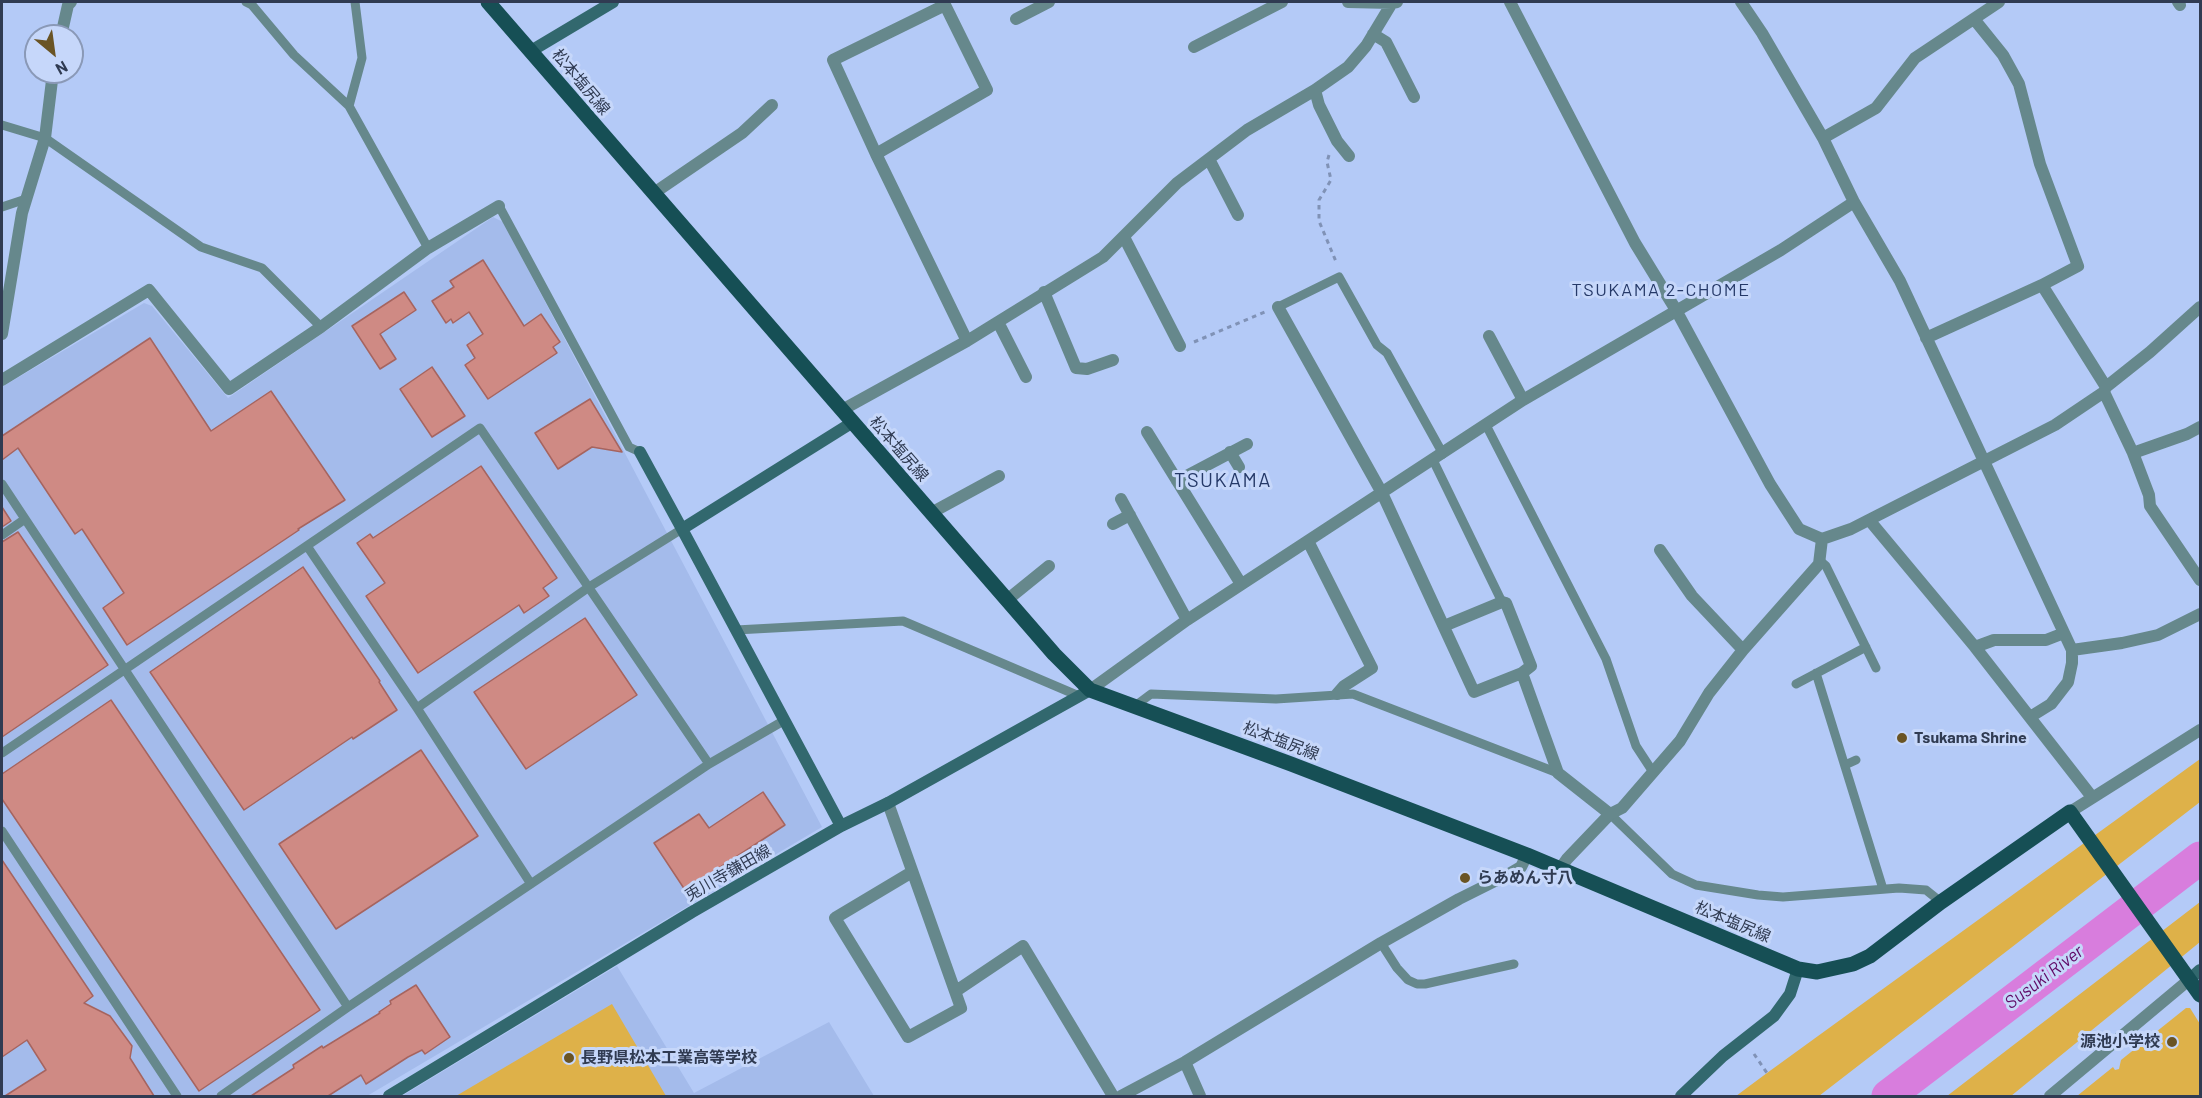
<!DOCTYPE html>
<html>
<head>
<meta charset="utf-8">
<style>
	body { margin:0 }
	#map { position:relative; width:2202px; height:1098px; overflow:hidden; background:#b4caf7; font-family:Barlow,sans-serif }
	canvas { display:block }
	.frame { position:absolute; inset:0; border:3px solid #303b52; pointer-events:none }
	.north { position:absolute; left:24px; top:24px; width:60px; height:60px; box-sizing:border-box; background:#c6d7fa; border:2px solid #8a99b7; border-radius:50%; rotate:151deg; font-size:16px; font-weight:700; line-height:24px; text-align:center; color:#303b52 }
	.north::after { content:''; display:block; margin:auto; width:21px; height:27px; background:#6a5424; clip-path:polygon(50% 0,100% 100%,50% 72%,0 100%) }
</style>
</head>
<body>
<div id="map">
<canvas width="2202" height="1098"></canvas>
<div class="frame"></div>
<div class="north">N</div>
</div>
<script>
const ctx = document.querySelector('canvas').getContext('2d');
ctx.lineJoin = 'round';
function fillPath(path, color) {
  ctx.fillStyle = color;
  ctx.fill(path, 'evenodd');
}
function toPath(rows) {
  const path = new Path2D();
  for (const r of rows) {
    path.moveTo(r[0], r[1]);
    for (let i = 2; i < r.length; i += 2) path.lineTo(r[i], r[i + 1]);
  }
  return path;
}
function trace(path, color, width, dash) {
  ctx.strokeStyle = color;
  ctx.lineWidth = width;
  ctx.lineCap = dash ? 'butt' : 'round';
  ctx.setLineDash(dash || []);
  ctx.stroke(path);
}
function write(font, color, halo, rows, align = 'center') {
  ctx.font = font + ' Barlow,"Noto Sans JP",sans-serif';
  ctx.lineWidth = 6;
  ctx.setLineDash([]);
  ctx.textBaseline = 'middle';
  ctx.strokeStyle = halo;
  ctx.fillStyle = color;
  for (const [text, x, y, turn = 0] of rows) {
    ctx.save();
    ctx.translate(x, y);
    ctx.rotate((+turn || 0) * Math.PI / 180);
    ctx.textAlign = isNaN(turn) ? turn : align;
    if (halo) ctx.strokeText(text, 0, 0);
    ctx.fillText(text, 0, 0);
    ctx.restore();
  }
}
const built = toPath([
	[493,217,503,222,822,827,367,1096,2,1096,2,387,144,303,152,306,228,398],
	[617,966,694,1093,829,1022,874,1096,402,1096]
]);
const green = toPath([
	[2200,759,2200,802,1819,1096,1736,1096,1767,1073],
	[2200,902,2200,942,2011,1096,1947,1096],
	[612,1004,666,1096,456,1096],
	[2186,1008,2190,1008,2200,1024,2200,1096,2077,1096,2113,1067,2115,1070,2119,1069,2121,1060]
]);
const river = toPath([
	[1888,1096,2200,858]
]);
const building = toPath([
	[483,260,524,326,541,314,560,342,553,347,557,353,488,399,465,365,475,358,467,345,483,334,469,312,453,323,451,319,446,323,432,301,454,287,450,281,483,260],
	[404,292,416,310,380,334,396,359,380,369,352,326,404,292],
	[150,338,211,431,271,391,345,500,298,529,299,530,127,645,103,608,124,593,82,529,75,534,18,448,2,460,2,436,150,338],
	[432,367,465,416,432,437,400,389,432,367],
	[590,399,622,452,592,447,558,469,535,433,590,399],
	[481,466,557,578,543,588,549,596,524,613,519,605,418,673,366,596,385,583,357,543,370,534,373,538,481,466],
	[2,507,11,521,2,527,2,507],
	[18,532,108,665,2,737,2,542,18,532],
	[303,567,380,681,379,682,397,710,353,739,352,737,244,810,150,672,303,567],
	[585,618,637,695,526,769,474,692,585,618],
	[111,700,320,1010,199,1091,2,799,2,774,111,700],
	[421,750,478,836,336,929,279,844,421,750],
	[763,792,785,825,685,890,654,843,699,814,709,828,763,792],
	[2,860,93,996,84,1003,110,1016,132,1046,130,1058,154,1096,5,1096,46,1070,27,1040,2,1057,2,860],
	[416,985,450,1037,425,1054,422,1050,408,1057,366,1084,361,1075,328,1096,251,1096,294,1068,293,1065,322,1046,323,1048,380,1013,379,1012,391,1004,390,1001,416,985]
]);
const path = toPath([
	[1329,155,1327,162,1331,180,1319,200,1319,221,1337,264],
	[1194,342,1265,312],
	[1754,1054,1767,1073]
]);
const lane = toPath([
	[246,2,252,5,294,55,349,106],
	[355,2,362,58,349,106,428,248],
	[2,125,45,138,201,247,262,268,321,327],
	[499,206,629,447,640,452],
	[2,207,26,199],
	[1278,307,1339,277,1377,345,1387,353,1443,454],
	[1486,425,1606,659,1636,746,1653,772],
	[1433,460,1502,602],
	[2,484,348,1007],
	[2,535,25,519],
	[307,546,417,708,531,884],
	[1819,560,1826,566,1876,668],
	[736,630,903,621,1079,696],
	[1816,673,1883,889],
	[1796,684,1866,647],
	[1135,706,1151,694,1276,699,1353,694,1558,773],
	[417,708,589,587,682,529],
	[2,753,480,428,709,764],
	[1845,765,1856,760],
	[1610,814,1672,874,1696,885,1758,895,1783,897,1899,888,1926,890,1941,902],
	[2,831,177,1096],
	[1381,943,1397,968,1408,980,1417,984,1425,984,1514,964],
	[221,1096,348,1007,709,764,785,720]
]);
const street = toPath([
	[1348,2,1392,3,1397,2],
	[1510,2,1635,243,1676,310,1770,484,1799,529,1822,539,1851,529,2055,425,2104,392,2106,387,2150,352,2200,307],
	[1741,2,1762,33,1823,138,1854,202,1900,281,2072,650,2072,663,2068,682,2051,704,2030,717],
	[2178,2,2180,5],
	[1016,19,1049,2],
	[1974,19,2003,55,2019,84,2040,164,2078,266,2042,285,2106,387],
	[1373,34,1386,42,1414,97],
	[61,36,68,5,71,2],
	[1194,47,1282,2],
	[1315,90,1319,105,1337,141,1349,156],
	[1823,138,1876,108,1915,58,1999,2],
	[876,154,987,90,945,5,833,60,876,154,967,341],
	[1209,159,1238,215],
	[654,193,742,133,772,105],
	[1124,237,1180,346],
	[1044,292,1076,368,1087,369,1113,360],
	[1278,307,1382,493,1474,692,1522,673,1558,773,1610,814],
	[998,322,1026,377],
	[2,334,22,213,45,138,53,72],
	[1489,336,1523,400],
	[1926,338,2042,285],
	[2,380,149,290,229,389,321,327,428,248,499,206],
	[2104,392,2133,453,2149,495,2150,506,2200,580],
	[842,410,967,341,1103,257,1177,183,1247,130,1315,90,1348,67,1366,46,1392,3],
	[1147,432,1241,584],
	[1230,452,1239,467],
	[2133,453,2187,434,2200,427],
	[1177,481,1247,444],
	[1121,499,1187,620],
	[931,513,999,476],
	[1870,521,1975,647,2092,797],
	[1113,524,1130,515],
	[1308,541,1372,668,1344,686,1337,694],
	[1660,550,1692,596,1743,650],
	[1007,600,1049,566],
	[1444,626,1502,602,1506,603,1531,666,1522,673],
	[1975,647,1994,640,2046,640,2064,633],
	[2072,650,2122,643,2158,635,2200,614],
	[1090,690,1187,620,1523,400,1781,250,1854,202],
	[888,803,961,1008,908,1037,835,918,912,872],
	[2070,812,2200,730],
	[1560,869,1567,859,1610,814,1622,808,1680,741,1709,693,1743,650,1819,564,1822,539],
	[956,991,1023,946,1113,1096],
	[1185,1062,1200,1096],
	[1121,1096,1185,1062,1381,943,1459,899,1509,874,1521,867,1527,855],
	[2050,1096,2190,979]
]);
const secondary = toPath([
	[531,51,613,2],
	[640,452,682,529,853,422],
	[682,529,841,826],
	[2190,979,2200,970],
	[389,1096,692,912,841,826,888,803,1090,690],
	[1681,1096,1723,1056,1774,1016,1790,994,1798,969]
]);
const primary = toPath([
	[488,2,1054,654,1090,690,1291,764,1527,855,1798,969,1817,972,1853,964,1870,956,1941,902,2070,812,2200,995]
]);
const markers = [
	[1902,738,6,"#6a5424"],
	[1465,878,6,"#6a5424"],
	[2172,1042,6,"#6a5424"],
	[569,1058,6,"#6a5424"]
];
const streetNames = [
	["松本塩尻線",581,82,50],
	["松本塩尻線",899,449,49],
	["松本塩尻線",1281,741,21],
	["兎川寺鎌田線",728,873,-30],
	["松本塩尻線",1733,922,23]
];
const poiNames = [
	["Tsukama Shrine",1914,738],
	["らあめん寸八",1477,878],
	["源池小学校",2160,1042,"right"],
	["長野県松本工業高等学校",581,1058]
];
const neighbourhoodNames = [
	["TSUKAMA 2-CHOME",1661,290]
];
const waterNames = [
	["Susuki River",2044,977,-37]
];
const quarterNames = [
	["TSUKAMA",1223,480]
];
fillPath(built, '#a4bbeb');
fillPath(green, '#deb149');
trace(river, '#d87ddd', 33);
fillPath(building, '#cf8a84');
trace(building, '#a6645f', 1.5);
trace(path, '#8092b6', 3, [4.5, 4.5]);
trace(lane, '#66888c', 9);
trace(street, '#66888c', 12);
trace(secondary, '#32686e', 12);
trace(primary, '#164f55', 15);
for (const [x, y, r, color] of markers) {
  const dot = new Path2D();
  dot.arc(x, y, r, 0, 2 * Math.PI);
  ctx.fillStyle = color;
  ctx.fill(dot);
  trace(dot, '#c6d7fa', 2);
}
write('16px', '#303b52', '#c6d7fa', streetNames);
write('bold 16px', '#303b52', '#c6d7fa', poiNames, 'left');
ctx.letterSpacing = '1.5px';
write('18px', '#253968', '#c6d7fa', neighbourhoodNames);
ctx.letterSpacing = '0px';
write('italic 18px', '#600966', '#c6d7fa', waterNames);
ctx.letterSpacing = '1.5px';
write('20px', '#253968', '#c6d7fa', quarterNames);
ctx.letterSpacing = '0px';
</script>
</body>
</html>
